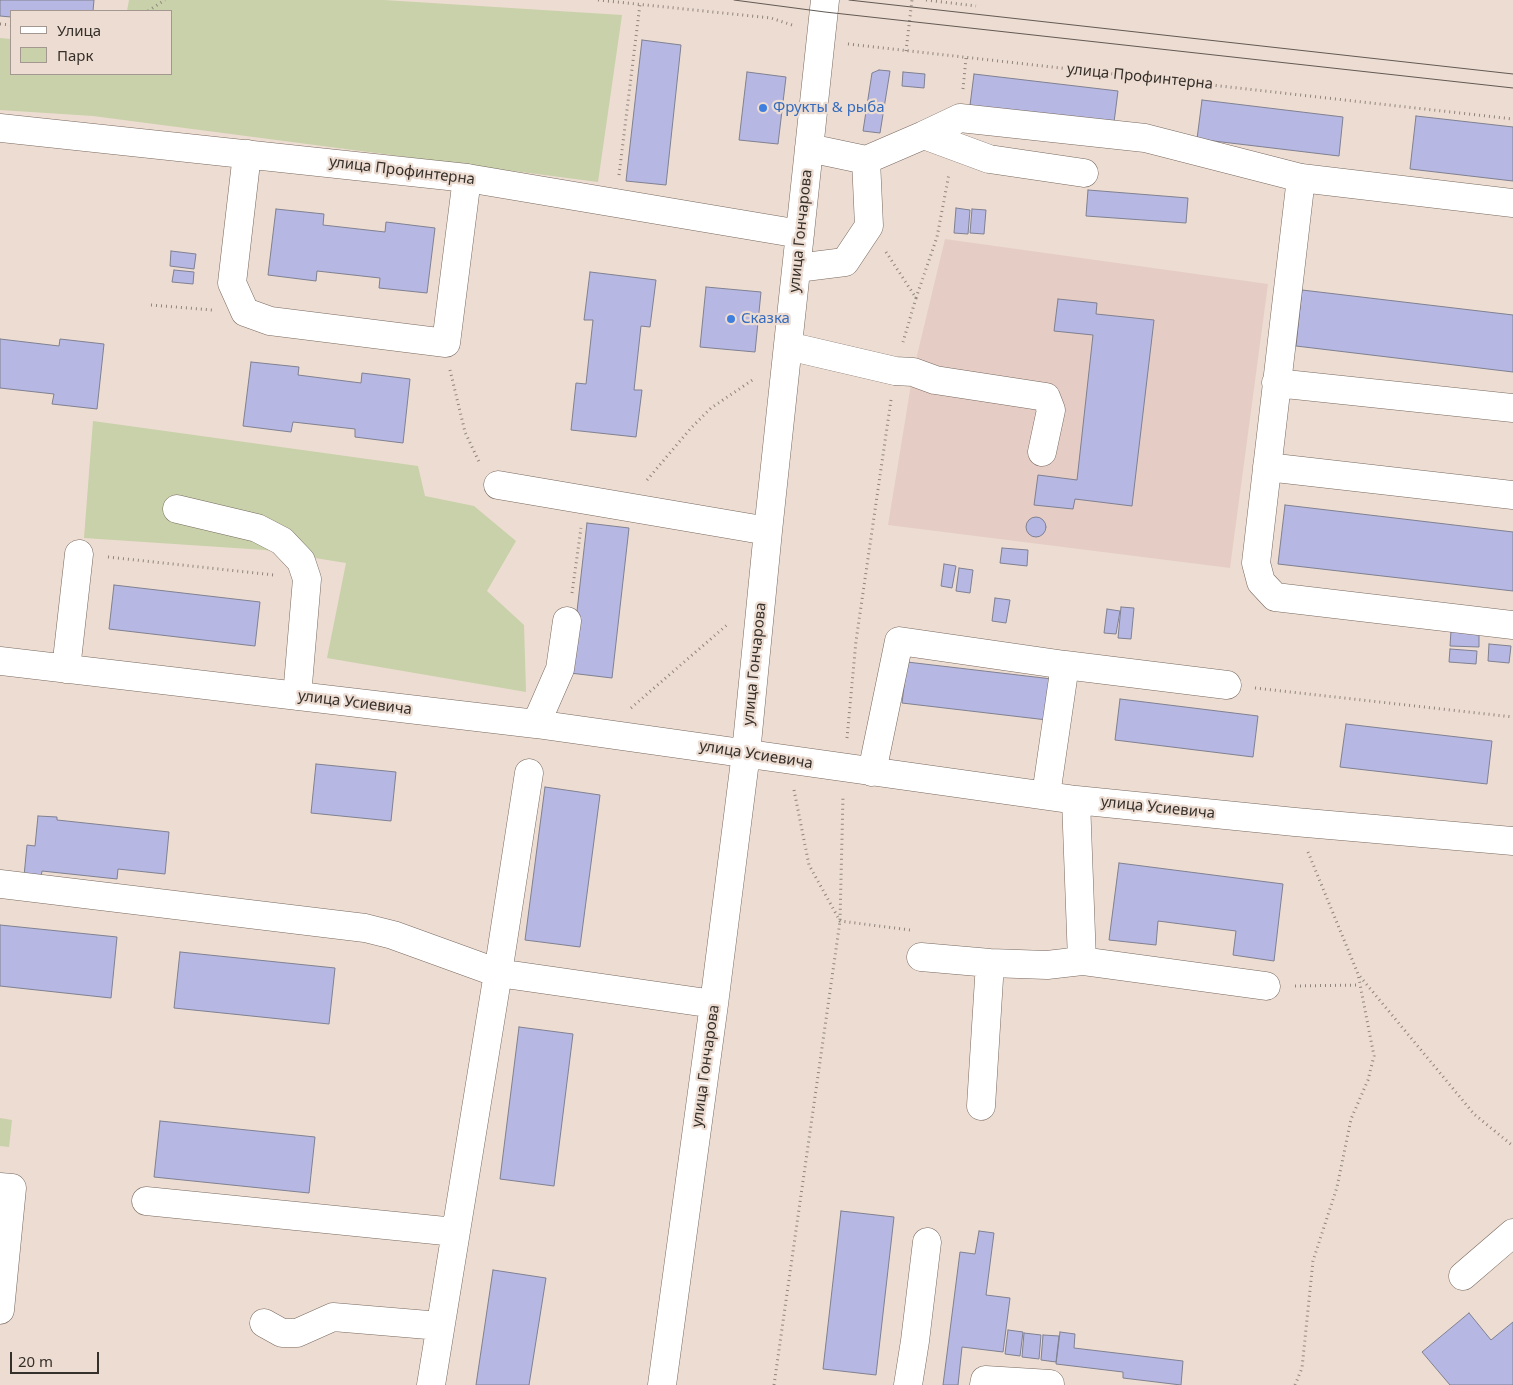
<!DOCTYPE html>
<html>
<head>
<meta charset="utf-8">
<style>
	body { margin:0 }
	#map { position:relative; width:1513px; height:1385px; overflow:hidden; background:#eddcd1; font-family:"Noto Sans",sans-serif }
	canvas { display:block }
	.legend { position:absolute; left:10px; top:10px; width:162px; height:65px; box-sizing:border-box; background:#eddcd1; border:1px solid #a4978f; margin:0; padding:6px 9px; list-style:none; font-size:15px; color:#36302b }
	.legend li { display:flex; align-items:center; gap:10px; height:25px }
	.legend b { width:25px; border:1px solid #a4978f }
	.scale { position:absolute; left:10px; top:1352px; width:89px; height:22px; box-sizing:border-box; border:2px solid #36302b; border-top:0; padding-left:6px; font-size:15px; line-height:18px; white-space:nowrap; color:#36302b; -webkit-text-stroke:4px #eddcd1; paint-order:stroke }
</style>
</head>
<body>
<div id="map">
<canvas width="1513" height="1385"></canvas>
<ul class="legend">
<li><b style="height:6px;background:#fff"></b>Улица</li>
<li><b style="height:14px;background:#c8d1a9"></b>Парк</li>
</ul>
<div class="scale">20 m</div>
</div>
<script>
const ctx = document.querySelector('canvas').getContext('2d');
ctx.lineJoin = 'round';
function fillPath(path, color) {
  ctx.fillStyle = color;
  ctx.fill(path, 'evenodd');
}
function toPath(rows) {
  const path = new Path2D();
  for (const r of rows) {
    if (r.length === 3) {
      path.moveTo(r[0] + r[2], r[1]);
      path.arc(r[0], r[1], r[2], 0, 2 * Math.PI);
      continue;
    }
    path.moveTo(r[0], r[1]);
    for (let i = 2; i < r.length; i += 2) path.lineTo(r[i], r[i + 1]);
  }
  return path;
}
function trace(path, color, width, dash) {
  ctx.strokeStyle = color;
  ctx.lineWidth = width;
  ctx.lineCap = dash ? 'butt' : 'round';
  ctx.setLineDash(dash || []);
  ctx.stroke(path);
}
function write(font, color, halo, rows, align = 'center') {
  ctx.font = font + ' "Noto Sans",sans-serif';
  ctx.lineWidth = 4.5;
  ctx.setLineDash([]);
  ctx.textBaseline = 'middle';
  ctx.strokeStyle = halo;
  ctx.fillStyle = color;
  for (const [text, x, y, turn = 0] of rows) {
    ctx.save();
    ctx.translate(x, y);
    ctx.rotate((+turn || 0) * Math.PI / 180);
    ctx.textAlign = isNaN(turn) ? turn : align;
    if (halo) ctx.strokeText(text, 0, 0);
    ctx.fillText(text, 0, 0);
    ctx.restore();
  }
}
const commercial = toPath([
	[945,239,1268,284,1230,568,888,525,913,372]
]);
const green = toPath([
	[129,0,384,0,622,15,598,182,93,116,0,110,0,38,11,39,11,74,171,74,171,11,127,11],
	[93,421,418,466,425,496,474,506,516,541,487,591,524,625,526,692,327,658,346,563,265,550,84,538],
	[0,1118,12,1120,9,1147,0,1146]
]);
const building = toPath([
	[0,0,94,0,93,11,11,11,11,17,0,16,0,0],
	[642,40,681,45,666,185,626,181,642,40],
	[879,70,890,71,880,133,863,131,872,73,879,70],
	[747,72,786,77,778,144,739,140,747,72],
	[903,72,925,74,924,88,902,86,903,72],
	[974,74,1118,91,1113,130,969,113,974,74],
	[1202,100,1343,117,1339,156,1197,139,1202,100],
	[1416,116,1513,127,1513,181,1410,169,1416,116],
	[1088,190,1188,198,1186,223,1086,216,1088,190],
	[956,208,970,210,968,234,954,233,956,208],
	[276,209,324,214,323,225,385,232,386,222,435,228,427,293,379,288,380,278,317,271,316,281,268,275,276,209],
	[972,209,986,210,984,234,970,233,972,209],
	[171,251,196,254,194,269,170,266,171,251],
	[174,270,194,272,193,284,172,282,174,270],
	[590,272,656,280,650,327,641,326,634,390,642,390,636,437,571,430,576,383,586,384,593,320,584,320,590,272],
	[706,287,761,292,755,352,700,347,706,287],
	[1302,290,1513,315,1513,372,1296,346,1302,290],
	[1058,299,1097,303,1096,314,1154,320,1132,506,1075,499,1073,509,1034,505,1038,475,1077,480,1093,335,1054,331,1058,299],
	[0,339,59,346,60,339,104,344,97,409,52,404,54,394,0,388,0,339],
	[251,362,299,367,298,375,361,383,362,373,410,379,403,443,355,437,355,429,293,422,291,432,243,426,251,362],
	[1285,505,1513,532,1513,591,1278,564,1285,505],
	[1036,527,10],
	[587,523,629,528,612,678,570,673,587,523],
	[1002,548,1028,550,1027,566,1000,563,1002,548],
	[944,564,956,566,952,588,941,586,944,564],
	[959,568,973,570,970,593,956,591,959,568],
	[114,585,260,602,255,646,109,629,114,585],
	[995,598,1010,600,1006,623,992,621,995,598],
	[1121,607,1134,608,1131,639,1118,638,1121,607],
	[1107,609,1120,611,1116,634,1104,633,1107,609],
	[1451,631,1479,632,1479,647,1450,646,1451,631],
	[1489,644,1511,646,1509,663,1488,661,1489,644],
	[1450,649,1477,651,1476,664,1449,662,1450,649],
	[907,662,1052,679,1047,720,902,703,907,662],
	[1120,699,1258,716,1253,757,1115,740,1120,699],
	[1346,724,1492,741,1487,784,1340,767,1346,724],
	[316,764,396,772,391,821,311,813,316,764],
	[545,787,600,795,580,947,525,940,545,787],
	[38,816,57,817,57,820,169,832,165,874,118,869,117,879,42,871,41,877,24,876,27,845,35,846,38,816],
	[1119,863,1283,884,1274,961,1233,955,1236,931,1158,921,1156,945,1109,940,1119,863],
	[0,925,117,937,111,998,0,986,0,925],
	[180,952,335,968,329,1024,174,1008,180,952],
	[519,1027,573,1034,554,1186,500,1179,519,1027],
	[160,1121,315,1137,309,1193,154,1177,160,1121],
	[841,1211,894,1217,876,1375,823,1369,841,1211],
	[979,1231,994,1233,986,1295,1010,1298,1003,1352,962,1347,958,1385,943,1385,960,1252,975,1254,979,1231],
	[493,1270,546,1278,529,1385,476,1385,493,1270],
	[1469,1313,1491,1340,1513,1322,1513,1385,1450,1385,1422,1352,1469,1313],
	[1008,1330,1023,1332,1020,1356,1005,1354,1008,1330],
	[1060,1332,1075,1334,1074,1348,1183,1361,1181,1385,1123,1378,1123,1372,1056,1364,1060,1332],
	[1024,1333,1041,1335,1039,1359,1022,1357,1024,1333],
	[1043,1335,1059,1336,1056,1362,1041,1360,1043,1335]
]);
const path = toPath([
	[598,0,771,18,795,26],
	[926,0,976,6],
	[148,11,165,0],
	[0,24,11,25],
	[848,44,1513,119],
	[906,51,912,0],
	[963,89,966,58],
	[619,175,640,4],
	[886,252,916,298,903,342],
	[916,298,937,237,949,174],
	[151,305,212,310],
	[450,370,465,432,480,464],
	[647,480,691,428,711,408,754,379],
	[108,557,274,575],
	[572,593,581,528],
	[1255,688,1513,717],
	[631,708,728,624],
	[847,738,856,641,891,400],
	[794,790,809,865,840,921,910,930],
	[1308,852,1358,974,1474,1114,1513,1146],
	[1295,986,1360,985],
	[774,1385,840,921,843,796],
	[1295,1385,1302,1368,1313,1261,1337,1187,1351,1119,1368,1080,1374,1056,1358,974]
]);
const minor = toPath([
	[0,128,467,178,800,234],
	[924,135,960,118,1145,138,1301,178,1513,203],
	[247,154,232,283,245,312,270,321,446,343,467,178],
	[866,160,924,135,989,159,1084,173],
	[1301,178,1256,563,1261,582,1275,597,1513,625],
	[797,268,845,262,869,226,866,160,809,148],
	[788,346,895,371,913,372,935,380,1046,397,1051,410,1042,452],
	[1276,383,1513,408],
	[1267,467,1513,495],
	[498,485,768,531],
	[177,509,257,528,282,541,301,561,307,579,297,696],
	[0,661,536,724,1076,800,1295,822,1513,841],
	[1065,665,1227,685],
	[66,669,79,554],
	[536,724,560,669,567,621],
	[872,772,899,641,1065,665,1046,795],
	[0,884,365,928,393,935,498,973,714,1004],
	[921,957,990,963,1047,965,1082,961,1076,800],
	[1082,961,1266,986],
	[981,1106,990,963],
	[0,1187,12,1188,0,1310],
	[146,1201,455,1232],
	[1463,1276,1513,1233],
	[264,1323,282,1333,297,1333,333,1317,440,1326],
	[431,1385,498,973,529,773],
	[662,1385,714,1004,746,753,768,531,825,0],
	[908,1385,915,1341,927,1242],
	[984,1385,985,1380,1050,1384]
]);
const tram = toPath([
	[734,0,825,12,1513,88],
	[849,0,1513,74]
]);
const markers = [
	[763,108,5,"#3f7fe0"],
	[731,319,5,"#3f7fe0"]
];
const streetNames = [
	["улица Профинтерна",1140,77,6],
	["улица Профинтерна",402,171,7],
	["улица Гончарова",801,231,-84],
	["улица Гончарова",755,664,-84],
	["улица Усиевича",355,703,7],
	["улица Усиевича",756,755,9],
	["улица Усиевича",1158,808,6],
	["улица Гончарова",706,1066,-82]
];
const shopNames = [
	["Фрукты & рыба",773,108],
	["Сказка",741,319]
];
fillPath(commercial, '#e5cdc5');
fillPath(green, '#c8d1a9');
fillPath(building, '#b6b8e3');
trace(building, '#7f8091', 1);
trace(minor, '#78695f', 29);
trace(path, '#8f847c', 3, [1, 4]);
trace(minor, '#fff', 28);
trace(tram, '#625953', 1);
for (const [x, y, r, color] of markers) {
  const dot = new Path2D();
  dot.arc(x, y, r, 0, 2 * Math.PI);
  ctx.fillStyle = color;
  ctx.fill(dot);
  trace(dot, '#eddcd1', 2);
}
write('15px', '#36302b', '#eddcd1', streetNames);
write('15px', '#366cbe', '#eddcd1', shopNames, 'left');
</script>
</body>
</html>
